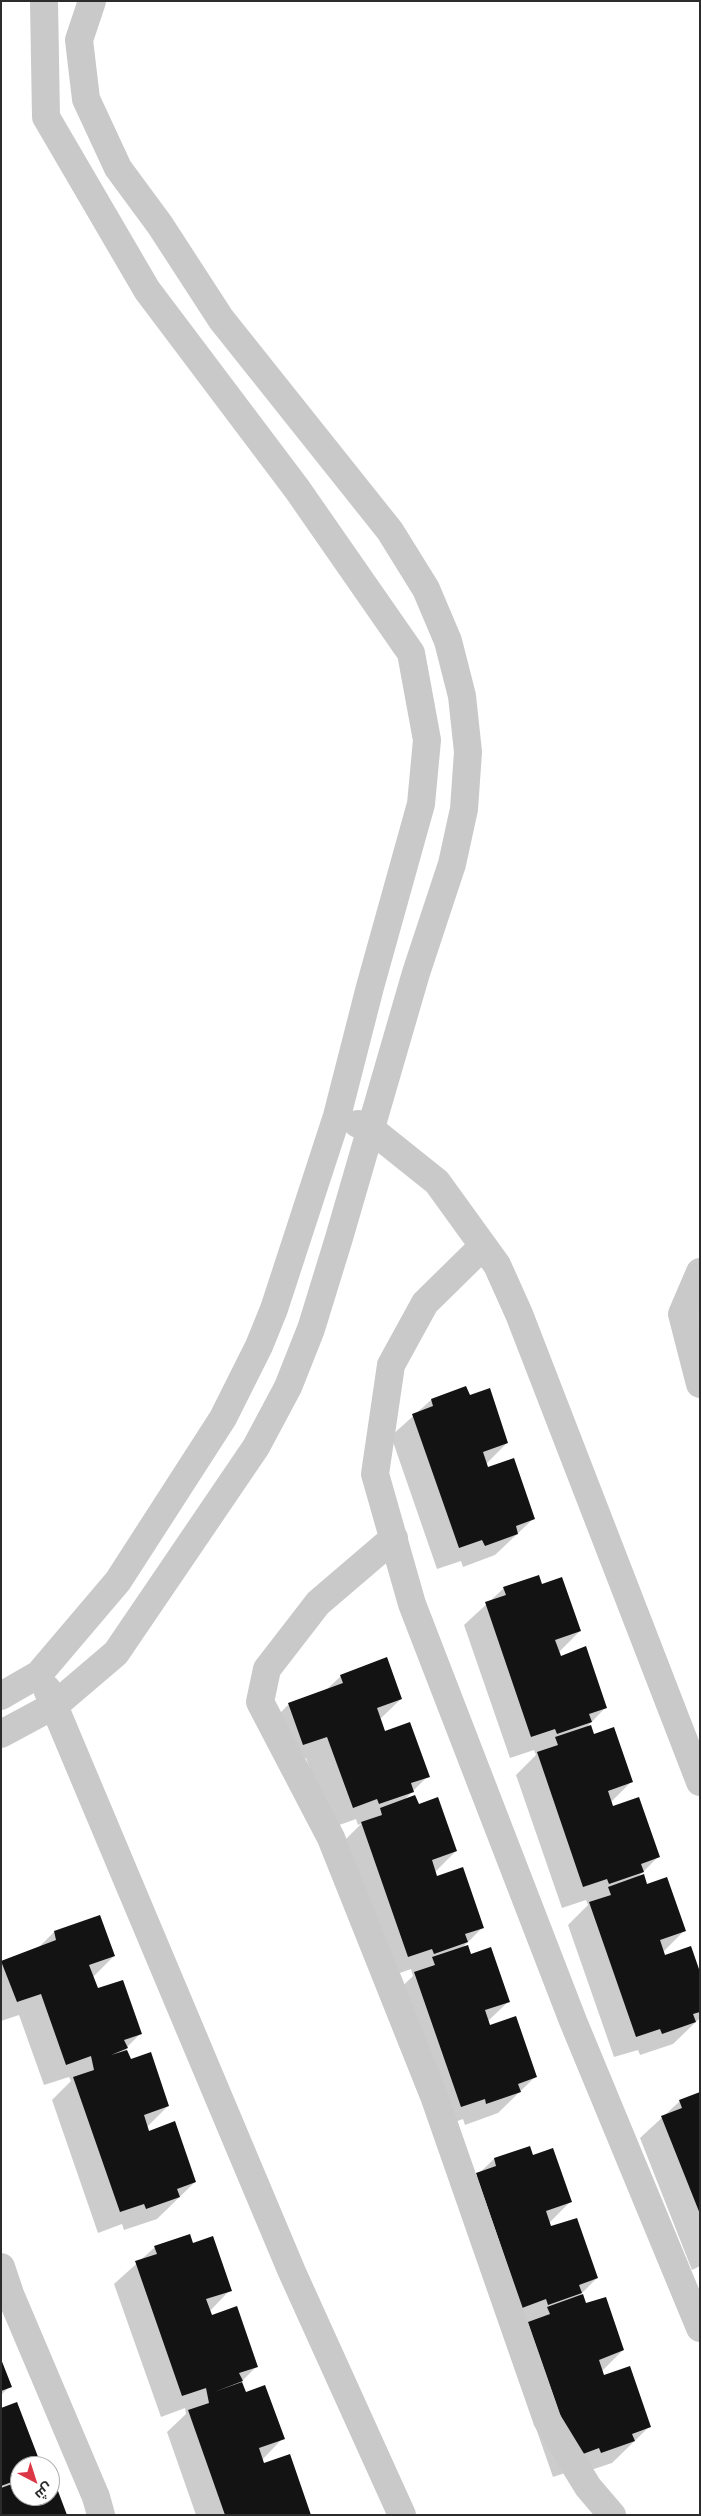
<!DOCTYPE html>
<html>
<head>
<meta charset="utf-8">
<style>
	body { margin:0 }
	#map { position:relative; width:701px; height:2516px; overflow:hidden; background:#fff; font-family:Jost,Cairo,sans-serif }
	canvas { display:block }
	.frame { position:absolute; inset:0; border:2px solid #2c2c2c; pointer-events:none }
	.north { position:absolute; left:10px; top:2456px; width:50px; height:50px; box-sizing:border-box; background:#fff; border:1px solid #ababab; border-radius:50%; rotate:140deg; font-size:14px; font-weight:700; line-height:20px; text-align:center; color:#2c2c2c }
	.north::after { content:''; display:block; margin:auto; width:18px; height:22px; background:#db3746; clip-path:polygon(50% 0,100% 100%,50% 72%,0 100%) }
</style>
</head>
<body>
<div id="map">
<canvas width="701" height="2516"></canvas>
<div class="frame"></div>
<div class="north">ش</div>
</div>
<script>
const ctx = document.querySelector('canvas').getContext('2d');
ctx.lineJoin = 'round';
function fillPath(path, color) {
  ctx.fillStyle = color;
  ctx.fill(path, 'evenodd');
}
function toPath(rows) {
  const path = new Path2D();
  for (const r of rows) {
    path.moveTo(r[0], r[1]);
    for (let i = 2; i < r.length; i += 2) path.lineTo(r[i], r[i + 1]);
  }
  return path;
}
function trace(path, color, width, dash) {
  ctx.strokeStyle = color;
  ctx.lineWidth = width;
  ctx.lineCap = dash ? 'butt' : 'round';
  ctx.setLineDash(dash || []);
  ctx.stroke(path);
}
const shadow = toPath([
	[700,1298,700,1370,681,1316],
	[469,1397,507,1443,486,1464,487,1469,533,1519,495,1555,463,1567,461,1561,437,1569,391,1436,431,1400],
	[542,1585,580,1631,558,1653,560,1657,606,1707,585,1729,594,1735,632,1781,610,1803,612,1807,658,1857,637,1878,646,1885,684,1931,663,1952,665,1957,700,1976,700,2018,673,2044,640,2055,638,2050,614,2057,568,1925,588,1905,586,1900,562,1908,516,1775,536,1755,534,1750,510,1758,464,1625,504,1588],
	[341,1676,401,1699,379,1720,384,1733,428,1776,404,1800,418,1806,456,1851,435,1872,437,1877,483,1927,462,1948,471,1955,509,2001,487,2022,535,2077,498,2113,465,2125,463,2119,439,2128,393,1995,413,1976,411,1969,386,1978,340,1845,362,1823,358,1825,356,1819,331,1828,306,1758,282,1766,267,1726,289,1704,326,1690],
	[100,1916,114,1956,93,1977,97,1990,141,2033,126,2048,130,2060,168,2106,147,2127,148,2132,195,2182,157,2219,124,2230,122,2224,98,2233,52,2100,71,2081,69,2077,44,2085,19,2015,1,2021,1,1962,39,1947,54,1932],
	[700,2093,700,2266,692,2270,640,2138,680,2101],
	[532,2156,570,2202,549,2223,551,2228,597,2278,581,2294,585,2305,623,2350,602,2371,603,2377,650,2426,612,2463,579,2474,577,2469,553,2477,455,2196,494,2159],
	[189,2236,192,2244,230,2290,209,2312,211,2316,257,2366,241,2382,245,2393,283,2438,262,2460,264,2465,310,2515,196,2515,167,2432,186,2414,185,2408,161,2417,114,2284,154,2248],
	[1,2362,10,2386,1,2395],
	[1,2409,39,2462,35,2466,20,2466,20,2481,18,2483,20,2482,20,2496,50,2496,51,2477,65,2515,1,2515]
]);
const building = toPath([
	[466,1386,470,1395,490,1388,508,1443,483,1452,488,1467,514,1458,535,1519,516,1526,518,1534,485,1546,482,1540,459,1548,412,1414,433,1406,431,1399],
	[539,1575,542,1584,562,1577,581,1631,555,1640,561,1656,586,1646,607,1708,589,1714,592,1722,557,1734,555,1729,531,1737,485,1602,506,1595,503,1587],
	[387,1657,402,1699,377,1708,385,1731,410,1722,430,1777,411,1783,414,1792,379,1804,377,1799,353,1808,327,1737,303,1745,288,1703,343,1683,340,1675],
	[591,1725,594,1734,614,1727,633,1782,608,1791,613,1806,639,1797,660,1857,641,1864,644,1872,609,1884,607,1879,583,1887,537,1752,558,1745,555,1737],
	[415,1795,419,1804,438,1797,457,1851,432,1860,437,1876,463,1867,484,1928,465,1934,468,1942,434,1954,432,1949,408,1957,361,1822,382,1815,380,1808],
	[644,1874,647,1884,667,1877,686,1931,660,1940,665,1955,691,1946,700,1972,700,2012,693,2014,696,2022,662,2034,660,2029,636,2037,589,1902,611,1895,608,1887],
	[100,1915,115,1956,89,1965,98,1988,123,1980,142,2034,124,2040,128,2048,111,2055,127,2050,131,2059,151,2052,169,2106,144,2115,149,2131,175,2121,196,2182,177,2189,180,2197,146,2209,144,2204,120,2212,73,2077,94,2070,91,2056,66,2065,41,1994,17,2002,1,1961,56,1940,54,1931],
	[468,1945,471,1954,491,1947,510,2002,485,2010,490,2025,516,2016,537,2077,518,2084,521,2092,486,2104,485,2099,461,2107,414,1972,435,1965,432,1957],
	[700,2092,700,2214,661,2116,682,2108,679,2100],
	[530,2146,533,2155,553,2148,572,2202,546,2211,551,2226,577,2218,598,2278,579,2285,582,2293,548,2305,546,2299,522,2308,476,2173,496,2166,494,2158],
	[190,2234,193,2243,213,2236,232,2291,206,2299,212,2315,237,2306,258,2367,239,2373,243,2381,214,2392,242,2382,246,2392,265,2385,285,2439,259,2448,264,2463,290,2454,311,2515,225,2515,188,2410,209,2403,206,2388,182,2396,135,2261,157,2254,154,2246],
	[583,2294,586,2303,606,2297,624,2350,599,2360,604,2375,630,2366,651,2427,632,2434,635,2441,601,2453,599,2448,575,2457,528,2322,550,2314,547,2307],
	[1,2359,12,2387,1,2391],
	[17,2402,40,2462,30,2466,20,2466,20,2479,1,2486,1,2408],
	[52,2475,67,2515,1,2515,1,2488,20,2481,20,2496,50,2496]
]);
const minor = toPath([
	[358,1124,372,1130,437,1182,497,1265,519,1314,700,1782],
	[483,1246,425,1303,391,1365,375,1474,412,1604,573,2021,700,2328],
	[700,1272,682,1314,700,1384],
	[394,1538,318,1603,267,1669,260,1702,331,1838,434,2096,547,2420,588,2487,612,2515],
	[47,1689,292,2272,402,2515],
	[1,1696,39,1674,118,1581,223,1418,259,1346,274,1309,337,1116,370,987,421,804,427,740,411,653,297,489,147,290,46,117,44,1],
	[1,1734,55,1705,116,1653,256,1447,288,1387,311,1329,339,1238,416,973,452,864,464,809,468,752,462,696,448,641,426,589,390,531,221,319,160,225,118,168,86,99,79,40,92,1],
	[1,2267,10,2294,96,2497,101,2515]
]);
fillPath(shadow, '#0003');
fillPath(building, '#131313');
trace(minor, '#c9c9c9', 28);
</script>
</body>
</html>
